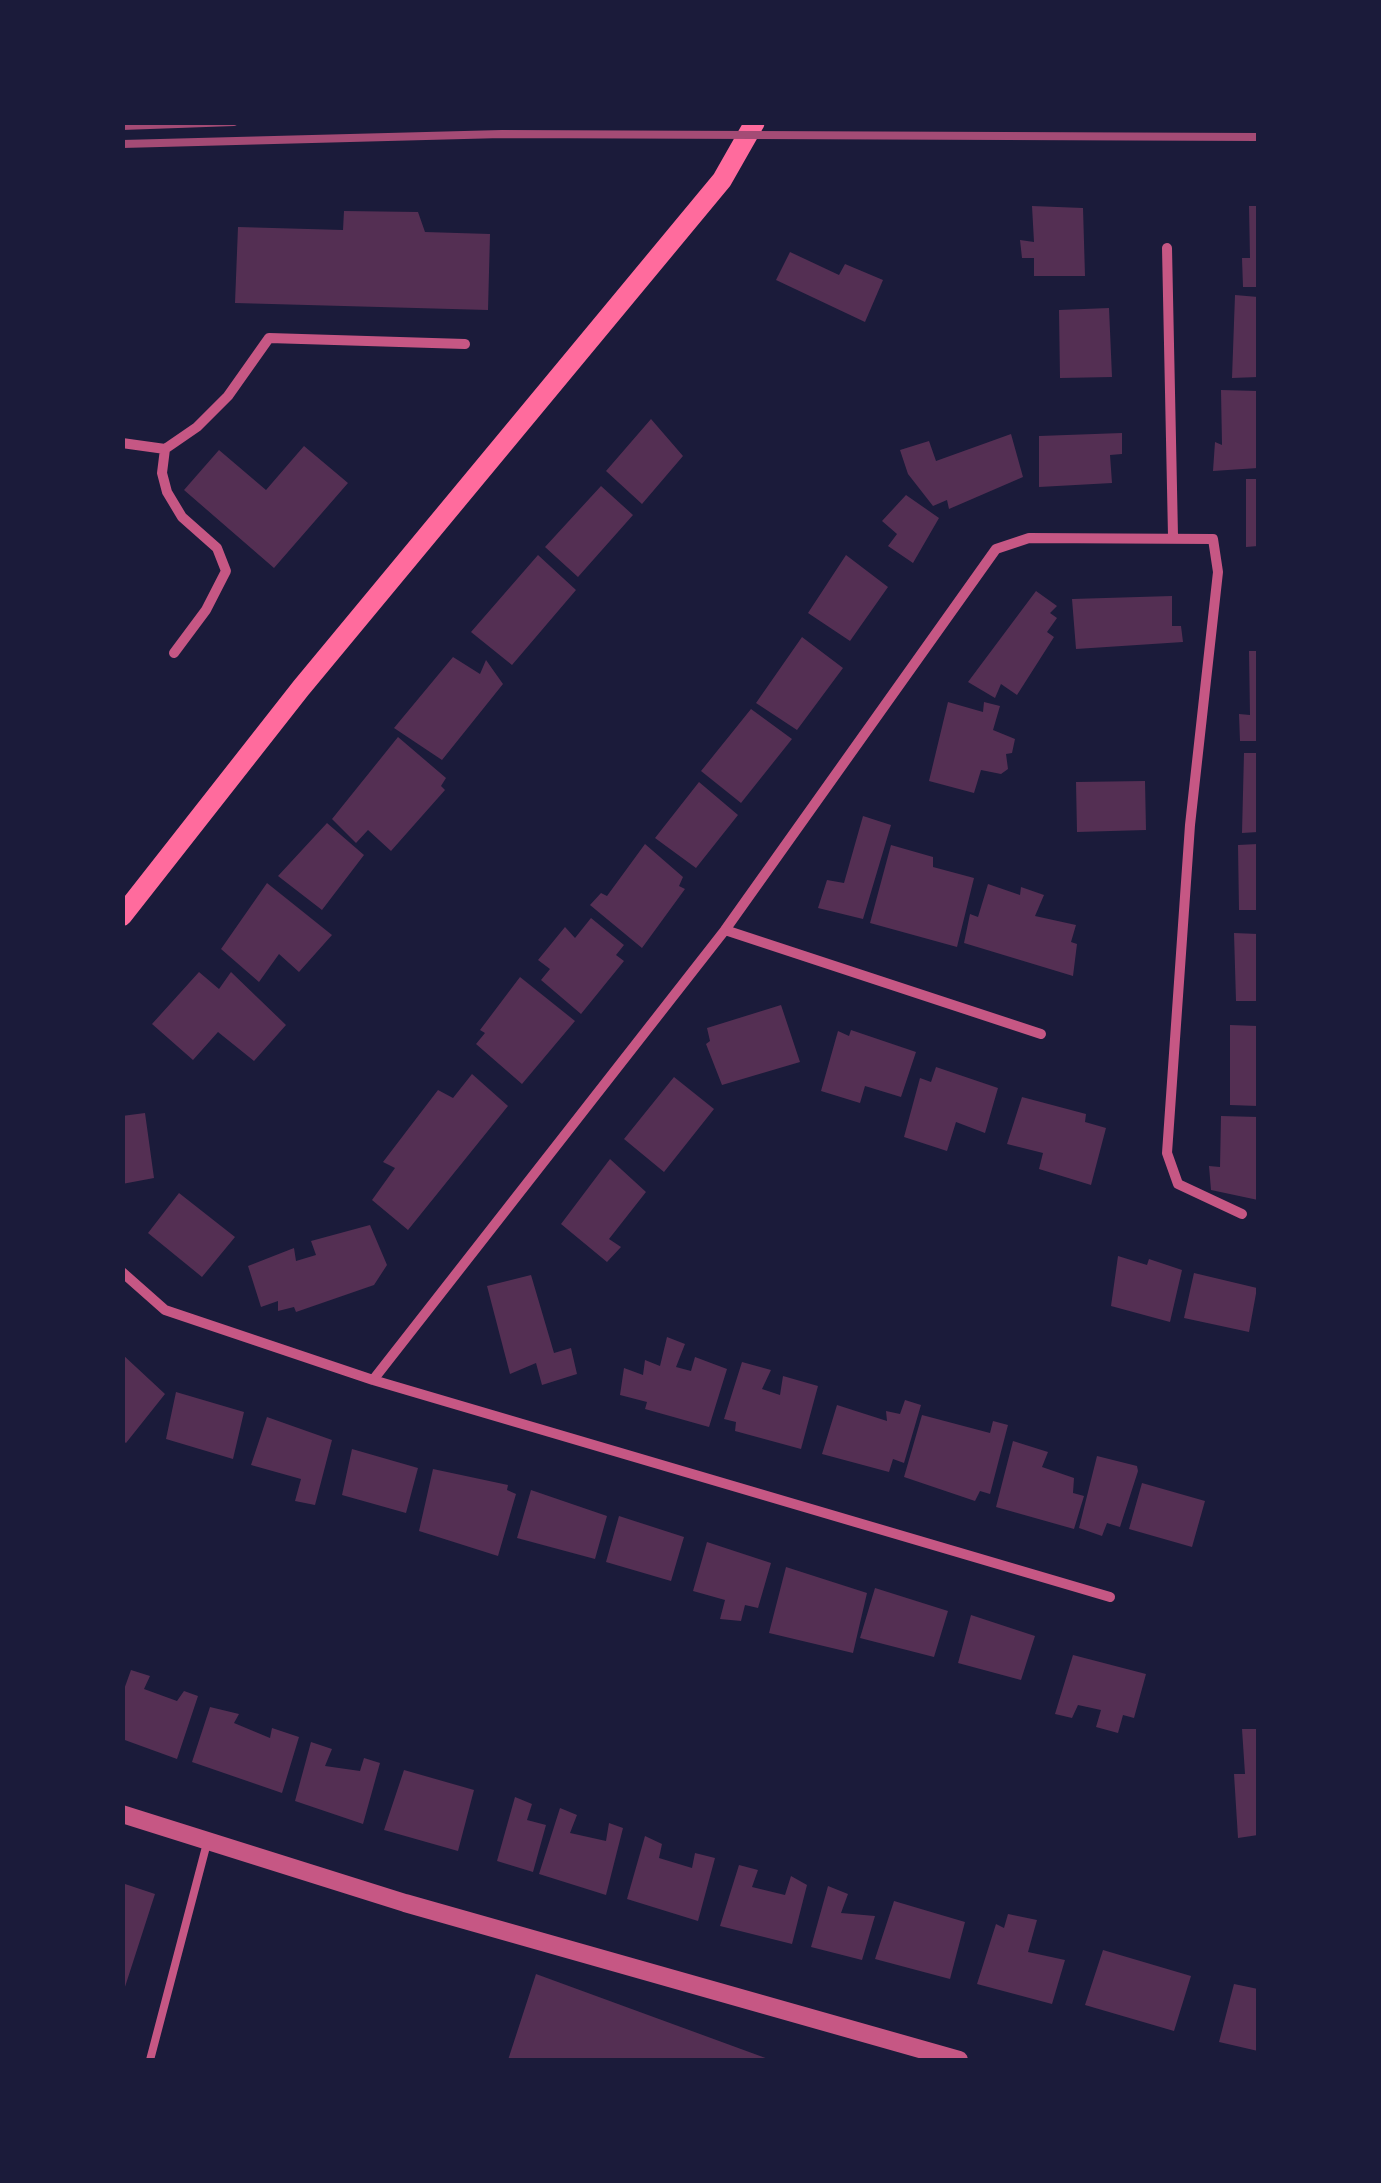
<!DOCTYPE html>
<html>
<head>
<meta charset="utf-8">
<style>
	body { margin:0 }
	#map { position:relative; width:1381px; height:2183px; overflow:hidden; background:#1b1b3a; font-family:"Open Sans",sans-serif }
	canvas { display:block }
	.frame { position:absolute; inset:0; border:125px solid #1b1b3a; pointer-events:none }
</style>
</head>
<body>
<div id="map">
<canvas width="1381" height="2183"></canvas>
<div class="frame"></div>
</div>
<script>
const ctx = document.querySelector('canvas').getContext('2d');
ctx.lineJoin = 'round';
function fillPath(path, color) {
  ctx.fillStyle = color;
  ctx.fill(path, 'evenodd');
}
function toPath(rows) {
  const path = new Path2D();
  for (const r of rows) {
    path.moveTo(r[0], r[1]);
    for (let i = 2; i < r.length; i += 2) path.lineTo(r[i], r[i + 1]);
  }
  return path;
}
function trace(path, color, width, dash) {
  ctx.strokeStyle = color;
  ctx.lineWidth = width;
  ctx.lineCap = dash ? 'butt' : 'round';
  ctx.setLineDash(dash || []);
  ctx.stroke(path);
}
const building = toPath([
	[1032,206,1083,208,1085,276,1034,276,1034,258,1022,258,1020,240,1034,242],
	[1249,206,1258,206,1258,287,1243,287,1242,258,1250,258],
	[344,211,418,212,425,232,490,234,488,310,235,303,238,227,343,230],
	[790,252,839,275,845,264,883,280,865,322,776,280],
	[1235,295,1258,297,1258,377,1232,378],
	[1109,308,1112,377,1060,378,1059,310],
	[1221,390,1258,391,1258,468,1213,471,1215,442,1222,445],
	[651,419,683,456,642,504,606,471],
	[1122,433,1122,454,1110,455,1112,483,1039,487,1039,436],
	[1011,434,1023,477,949,509,947,500,933,506,908,474,900,450,929,441,936,461],
	[304,446,348,483,274,568,184,490,219,450,266,490],
	[1246,479,1258,479,1258,546,1246,547],
	[601,486,633,515,578,577,545,547],
	[906,495,939,518,913,563,888,546,897,534,882,521],
	[538,555,576,590,512,665,471,632],
	[846,555,888,587,850,641,808,613],
	[1036,591,1057,606,1050,613,1057,618,1047,632,1054,637,1017,695,1001,684,995,698,968,682],
	[1172,596,1172,626,1181,626,1183,642,1076,649,1072,599],
	[802,637,843,668,797,730,756,703],
	[1249,651,1258,651,1258,741,1240,741,1239,714,1250,715],
	[453,657,480,674,486,660,503,684,442,760,394,728],
	[948,702,983,712,984,702,1000,706,993,730,1015,739,1012,753,1006,754,1008,769,1001,774,981,770,974,793,929,781],
	[751,709,792,739,741,803,701,771],
	[398,737,446,778,441,786,445,790,391,851,368,830,356,843,332,819],
	[1244,753,1258,753,1258,832,1242,833],
	[1145,781,1146,830,1077,832,1076,782],
	[699,782,738,815,696,868,655,838],
	[863,816,891,825,863,919,818,908,827,880,844,883],
	[327,823,364,855,322,910,278,876],
	[645,844,683,877,679,886,685,889,642,948,590,905,601,893,607,896],
	[1258,844,1258,910,1239,910,1238,845],
	[891,845,933,857,933,867,974,878,957,947,870,923],
	[267,883,332,935,299,972,279,954,259,982,221,949],
	[988,884,1020,895,1021,887,1044,895,1035,916,1076,925,1071,942,1077,944,1073,976,964,943,970,914,978,917],
	[591,918,624,945,616,955,624,961,581,1014,541,980,550,969,538,960,565,927,575,938],
	[1234,933,1258,934,1258,1001,1236,1001],
	[199,972,219,989,231,972,286,1025,254,1061,218,1032,193,1060,152,1024],
	[520,977,575,1021,522,1084,476,1044,485,1033,480,1030],
	[781,1005,800,1062,722,1085,706,1044,710,1041,707,1028],
	[1230,1025,1258,1026,1258,1106,1230,1105],
	[851,1030,916,1052,901,1097,865,1086,860,1103,821,1091,838,1031,849,1036],
	[936,1067,998,1088,985,1133,956,1122,947,1151,904,1137,920,1078,931,1082],
	[472,1074,508,1106,408,1230,372,1200,395,1168,383,1162,438,1090,453,1098],
	[674,1077,714,1109,664,1172,624,1139],
	[1022,1097,1086,1114,1085,1122,1106,1128,1091,1185,1039,1169,1043,1153,1007,1144],
	[145,1113,154,1178,122,1184,122,1116],
	[1221,1116,1258,1117,1258,1200,1211,1190,1209,1166,1220,1167],
	[610,1159,646,1192,609,1239,621,1247,607,1262,561,1224],
	[179,1193,235,1237,202,1277,148,1233],
	[370,1225,387,1265,374,1285,296,1312,294,1307,278,1311,278,1301,261,1307,248,1266,294,1248,296,1261,316,1255,311,1241],
	[1118,1256,1147,1265,1149,1259,1182,1270,1170,1322,1111,1306],
	[1194,1273,1257,1288,1249,1332,1184,1318],
	[531,1275,554,1353,571,1348,577,1374,542,1385,536,1363,510,1374,487,1286],
	[667,1337,685,1344,676,1367,691,1371,695,1357,727,1369,709,1427,645,1409,647,1402,620,1395,624,1368,643,1375,645,1360,660,1366],
	[122,1354,165,1394,126,1443,122,1440],
	[742,1362,771,1370,762,1389,780,1395,783,1376,818,1386,801,1449,735,1431,736,1422,724,1419],
	[176,1392,244,1412,233,1459,166,1439],
	[905,1400,921,1405,904,1463,893,1459,889,1472,822,1454,837,1405,887,1421,886,1411,900,1414],
	[922,1415,990,1433,993,1421,1008,1425,990,1494,980,1491,975,1501,904,1477],
	[267,1417,332,1440,315,1505,295,1501,301,1479,251,1465],
	[1013,1441,1048,1452,1042,1467,1074,1478,1073,1493,1084,1496,1074,1529,996,1507],
	[352,1449,418,1468,406,1513,342,1495],
	[1097,1456,1137,1466,1138,1471,1120,1527,1107,1523,1102,1536,1079,1528],
	[433,1469,508,1485,507,1490,516,1494,498,1556,419,1531],
	[1142,1483,1205,1501,1192,1547,1129,1529],
	[531,1490,607,1516,595,1559,517,1538],
	[619,1516,684,1537,671,1581,606,1562],
	[707,1542,771,1563,758,1608,745,1605,741,1621,720,1619,725,1600,693,1591],
	[786,1567,867,1593,853,1653,769,1633],
	[875,1588,948,1611,934,1657,860,1638],
	[971,1615,1035,1636,1021,1680,958,1663],
	[1073,1655,1146,1674,1134,1718,1123,1715,1118,1733,1096,1727,1101,1710,1078,1705,1072,1718,1055,1714],
	[131,1670,150,1676,144,1689,177,1701,184,1691,198,1696,177,1759,122,1739,122,1695],
	[210,1707,239,1714,234,1723,270,1738,272,1728,299,1737,282,1793,192,1762],
	[1242,1729,1258,1729,1258,1835,1238,1838,1234,1774,1245,1774],
	[311,1742,332,1749,325,1766,360,1771,364,1758,380,1763,363,1824,295,1801],
	[404,1770,474,1790,458,1851,384,1830],
	[515,1797,532,1804,527,1820,546,1825,533,1872,497,1861],
	[560,1808,577,1815,570,1833,606,1841,609,1823,623,1828,606,1895,539,1874],
	[645,1836,662,1844,659,1858,692,1868,695,1853,715,1858,698,1921,627,1899],
	[739,1865,758,1870,752,1887,785,1895,791,1876,807,1885,792,1944,720,1926],
	[122,1883,155,1894,123,1993,122,1993],
	[828,1886,848,1894,841,1913,875,1916,862,1960,811,1947],
	[894,1901,965,1922,950,1979,875,1959],
	[1008,1914,1037,1920,1028,1952,1065,1960,1052,2004,977,1984,996,1924,1004,1928],
	[1103,1950,1191,1976,1174,2031,1085,2005],
	[536,1974,771,2060,508,2060],
	[1234,1984,1258,1989,1258,2051,1219,2042]
]);
const service = toPath([
	[150,2060,207,1843]
]);
const minor = toPath([
	[1167,248,1173,536],
	[122,443,165,449,197,427,228,396,269,338,465,344],
	[165,449,162,473,167,492,182,517,217,548,226,571,206,610,174,653],
	[725,930,1041,1034],
	[122,1272,165,1310,373,1380,1110,1597],
	[373,1380,725,930,996,549,1029,538,1213,539,1218,572,1190,825,1167,1153,1178,1184,1242,1214]
]);
const tertiary = toPath([
	[122,1814,405,1903,959,2060]
]);
const secondary = toPath([
	[122,916,301,688,722,180,755,122]
]);
const rail = toPath([
	[122,126,234,122],
	[122,144,502,134,1258,137]
]);
fillPath(building, '#542f53');
trace(service, '#c65784', 8);
trace(minor, '#c65784', 10);
trace(tertiary, '#c65784', 18);
trace(secondary, '#ff6b9d', 20);
trace(rail, '#a44b75', 8);
</script>
</body>
</html>
